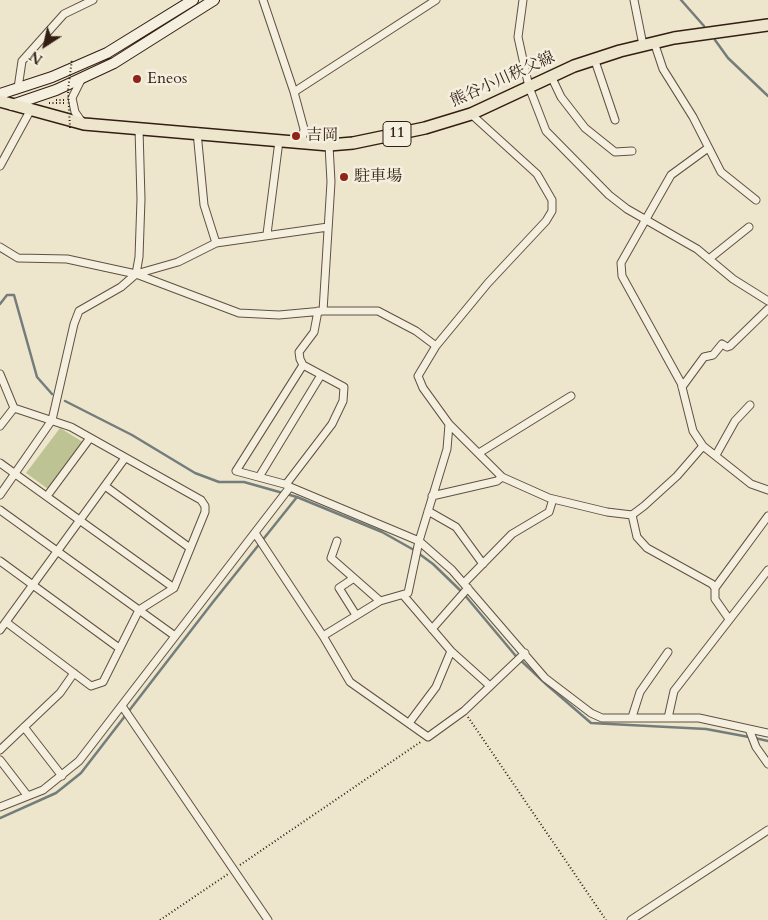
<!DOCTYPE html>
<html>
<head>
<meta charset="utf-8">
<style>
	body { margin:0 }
	#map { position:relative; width:768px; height:920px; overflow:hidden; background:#eee6cc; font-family:Cardo,serif }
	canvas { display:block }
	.north { position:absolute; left:20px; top:20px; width:50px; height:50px; -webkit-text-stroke:4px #f4efde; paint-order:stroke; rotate:215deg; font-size:14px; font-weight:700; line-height:20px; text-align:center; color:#321e12 }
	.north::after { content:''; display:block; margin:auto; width:18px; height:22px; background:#321e12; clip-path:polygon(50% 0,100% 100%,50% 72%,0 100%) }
</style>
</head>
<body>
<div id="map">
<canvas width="768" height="920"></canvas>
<div class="north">N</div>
</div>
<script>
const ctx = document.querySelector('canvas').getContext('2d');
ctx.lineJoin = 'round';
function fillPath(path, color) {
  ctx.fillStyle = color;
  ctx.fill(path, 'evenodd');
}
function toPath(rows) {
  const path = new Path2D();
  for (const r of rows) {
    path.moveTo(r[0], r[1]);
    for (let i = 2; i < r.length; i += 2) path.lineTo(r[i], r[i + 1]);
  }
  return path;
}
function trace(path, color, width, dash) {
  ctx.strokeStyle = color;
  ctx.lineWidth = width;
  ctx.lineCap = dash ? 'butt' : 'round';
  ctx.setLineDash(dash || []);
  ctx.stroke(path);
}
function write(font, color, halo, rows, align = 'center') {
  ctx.font = font + ' Cardo,"Noto Serif JP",serif';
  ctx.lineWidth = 5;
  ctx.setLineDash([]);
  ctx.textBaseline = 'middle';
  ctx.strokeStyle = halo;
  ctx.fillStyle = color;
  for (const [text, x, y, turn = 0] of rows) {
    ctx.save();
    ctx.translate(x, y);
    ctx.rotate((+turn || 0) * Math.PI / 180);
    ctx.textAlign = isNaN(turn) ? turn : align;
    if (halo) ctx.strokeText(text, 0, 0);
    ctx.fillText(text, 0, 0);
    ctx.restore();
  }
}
const green = toPath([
	[60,428,83,442,48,489,26,473]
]);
const stream = toPath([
	[681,0,704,26],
	[715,40,728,58,768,96],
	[0,304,7,295,14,295,37,377,52,394],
	[65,401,132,435,195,473,219,482,244,482,297,497,382,532,414,550,433,564,463,593,515,655,547,685,591,723,706,729,749,737],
	[755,738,768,741],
	[0,818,56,793,81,773,213,602,297,497]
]);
const path = toPath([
	[56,100,66,100],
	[49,103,66,103],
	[468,717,606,920],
	[240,865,422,741],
	[160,920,228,874]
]);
const street = toPath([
	[263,0,294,92,436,0],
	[523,0,518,37,529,87,546,131,609,195,627,209,697,249,733,279,768,301],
	[634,0,643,45],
	[654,42,663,69,693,117,721,172,756,200],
	[594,58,615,120],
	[551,76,561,97,585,128,615,152,632,151],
	[82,78,72,98,75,112,82,122],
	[18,88,22,61,64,14,93,0],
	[294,92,304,129,302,143],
	[471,114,537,174,552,200,552,211,546,221,488,283,436,346,418,376,423,388,449,424,502,477,549,498,607,512,632,515,644,506,677,476,703,446],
	[197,132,204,205,216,243],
	[708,148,671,175,621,263,622,276,681,383,693,431,703,446,751,484,768,490],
	[0,166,30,111],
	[267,234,279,141],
	[0,247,18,258,67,259,136,274,239,313,279,315,323,311,378,311,416,331,436,346],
	[709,259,749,227],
	[136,274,178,262,216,243,328,227],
	[323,311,331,182,329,145],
	[0,374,14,408,71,427,201,500,205,506,205,512,174,588,139,610,103,682,91,686,6,622],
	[682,387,704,357,713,355,722,344,727,347,730,346,768,309],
	[0,426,14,408],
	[479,453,571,396],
	[716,455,735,421,750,405],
	[0,463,174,588],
	[259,477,321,375],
	[287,483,332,424,343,401,344,387,303,365,300,359,299,352,314,332,318,311],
	[288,485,236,471,303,365],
	[105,486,190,548],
	[0,495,52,420,74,324,79,311,121,287,136,274,139,257,141,199,139,129],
	[47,496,90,438],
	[432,496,497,481,502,477],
	[0,510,175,636],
	[428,511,456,527,483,564],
	[632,515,637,537,647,548,712,584,715,588,715,599,729,619],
	[255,533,323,636,350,682,428,737,464,711,525,653],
	[337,541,331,558,380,601],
	[0,561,119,648],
	[354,578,339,588,356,615],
	[464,583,512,534,549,512,553,499],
	[715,588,768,516],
	[404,596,451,651,436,687,409,723],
	[432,629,468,588],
	[0,630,125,458],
	[323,636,380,601,408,593,419,541,447,449,449,424],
	[451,651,490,686],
	[122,706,268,920],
	[632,717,640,692,668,652],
	[668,718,674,691,768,570],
	[24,727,62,776],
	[749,729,756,747,768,764],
	[0,750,60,693,74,673],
	[0,760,27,795],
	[0,807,43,790,79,761,290,487,419,541,452,570,545,678,591,713,602,718,699,718,768,733],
	[631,920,768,830]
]);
const secondary = toPath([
	[0,94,52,77,107,53,193,0],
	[12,105,56,90,114,63,214,0]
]);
const primary = toPath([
	[0,101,84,124,329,145,353,143,425,128,471,114,574,66,620,51,674,38,768,25]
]);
const pathBridge = toPath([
	[70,128,68,90,72,59]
]);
const markers = [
	[137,79,5,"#8f2418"],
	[296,136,5,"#8f2418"],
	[344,177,5,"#8f2418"]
];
const shields = [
	[397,134,28]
];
const shieldNames = [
	["11",397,134]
];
const poiNames = [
	["Eneos",147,79],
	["吉岡",306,136],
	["駐車場",354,177]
];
const streetNames = [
	["熊谷小川秩父線",503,80,-24]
];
fillPath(green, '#bec394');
trace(stream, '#737d7c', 2.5);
trace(street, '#615040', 9);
trace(secondary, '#321e12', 12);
trace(primary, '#321e12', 14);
trace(path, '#321e12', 2, [1, 2.5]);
trace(street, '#f4efde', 7);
trace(secondary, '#f4efde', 10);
trace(primary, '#eee6cc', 11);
trace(pathBridge, '#321e12', 2, [1, 2.5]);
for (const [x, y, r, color] of markers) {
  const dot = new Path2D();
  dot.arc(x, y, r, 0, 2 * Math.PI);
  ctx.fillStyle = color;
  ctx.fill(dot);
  trace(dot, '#f4efde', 2);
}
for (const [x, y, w] of shields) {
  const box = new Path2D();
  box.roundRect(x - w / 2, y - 12.5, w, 25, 4);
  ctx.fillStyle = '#f4efde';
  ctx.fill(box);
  trace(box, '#321e12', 1);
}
write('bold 15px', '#321e12', null, shieldNames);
write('16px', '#321e12', '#f4efde', poiNames, 'left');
write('16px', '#321e12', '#f4efde', streetNames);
</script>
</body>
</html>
